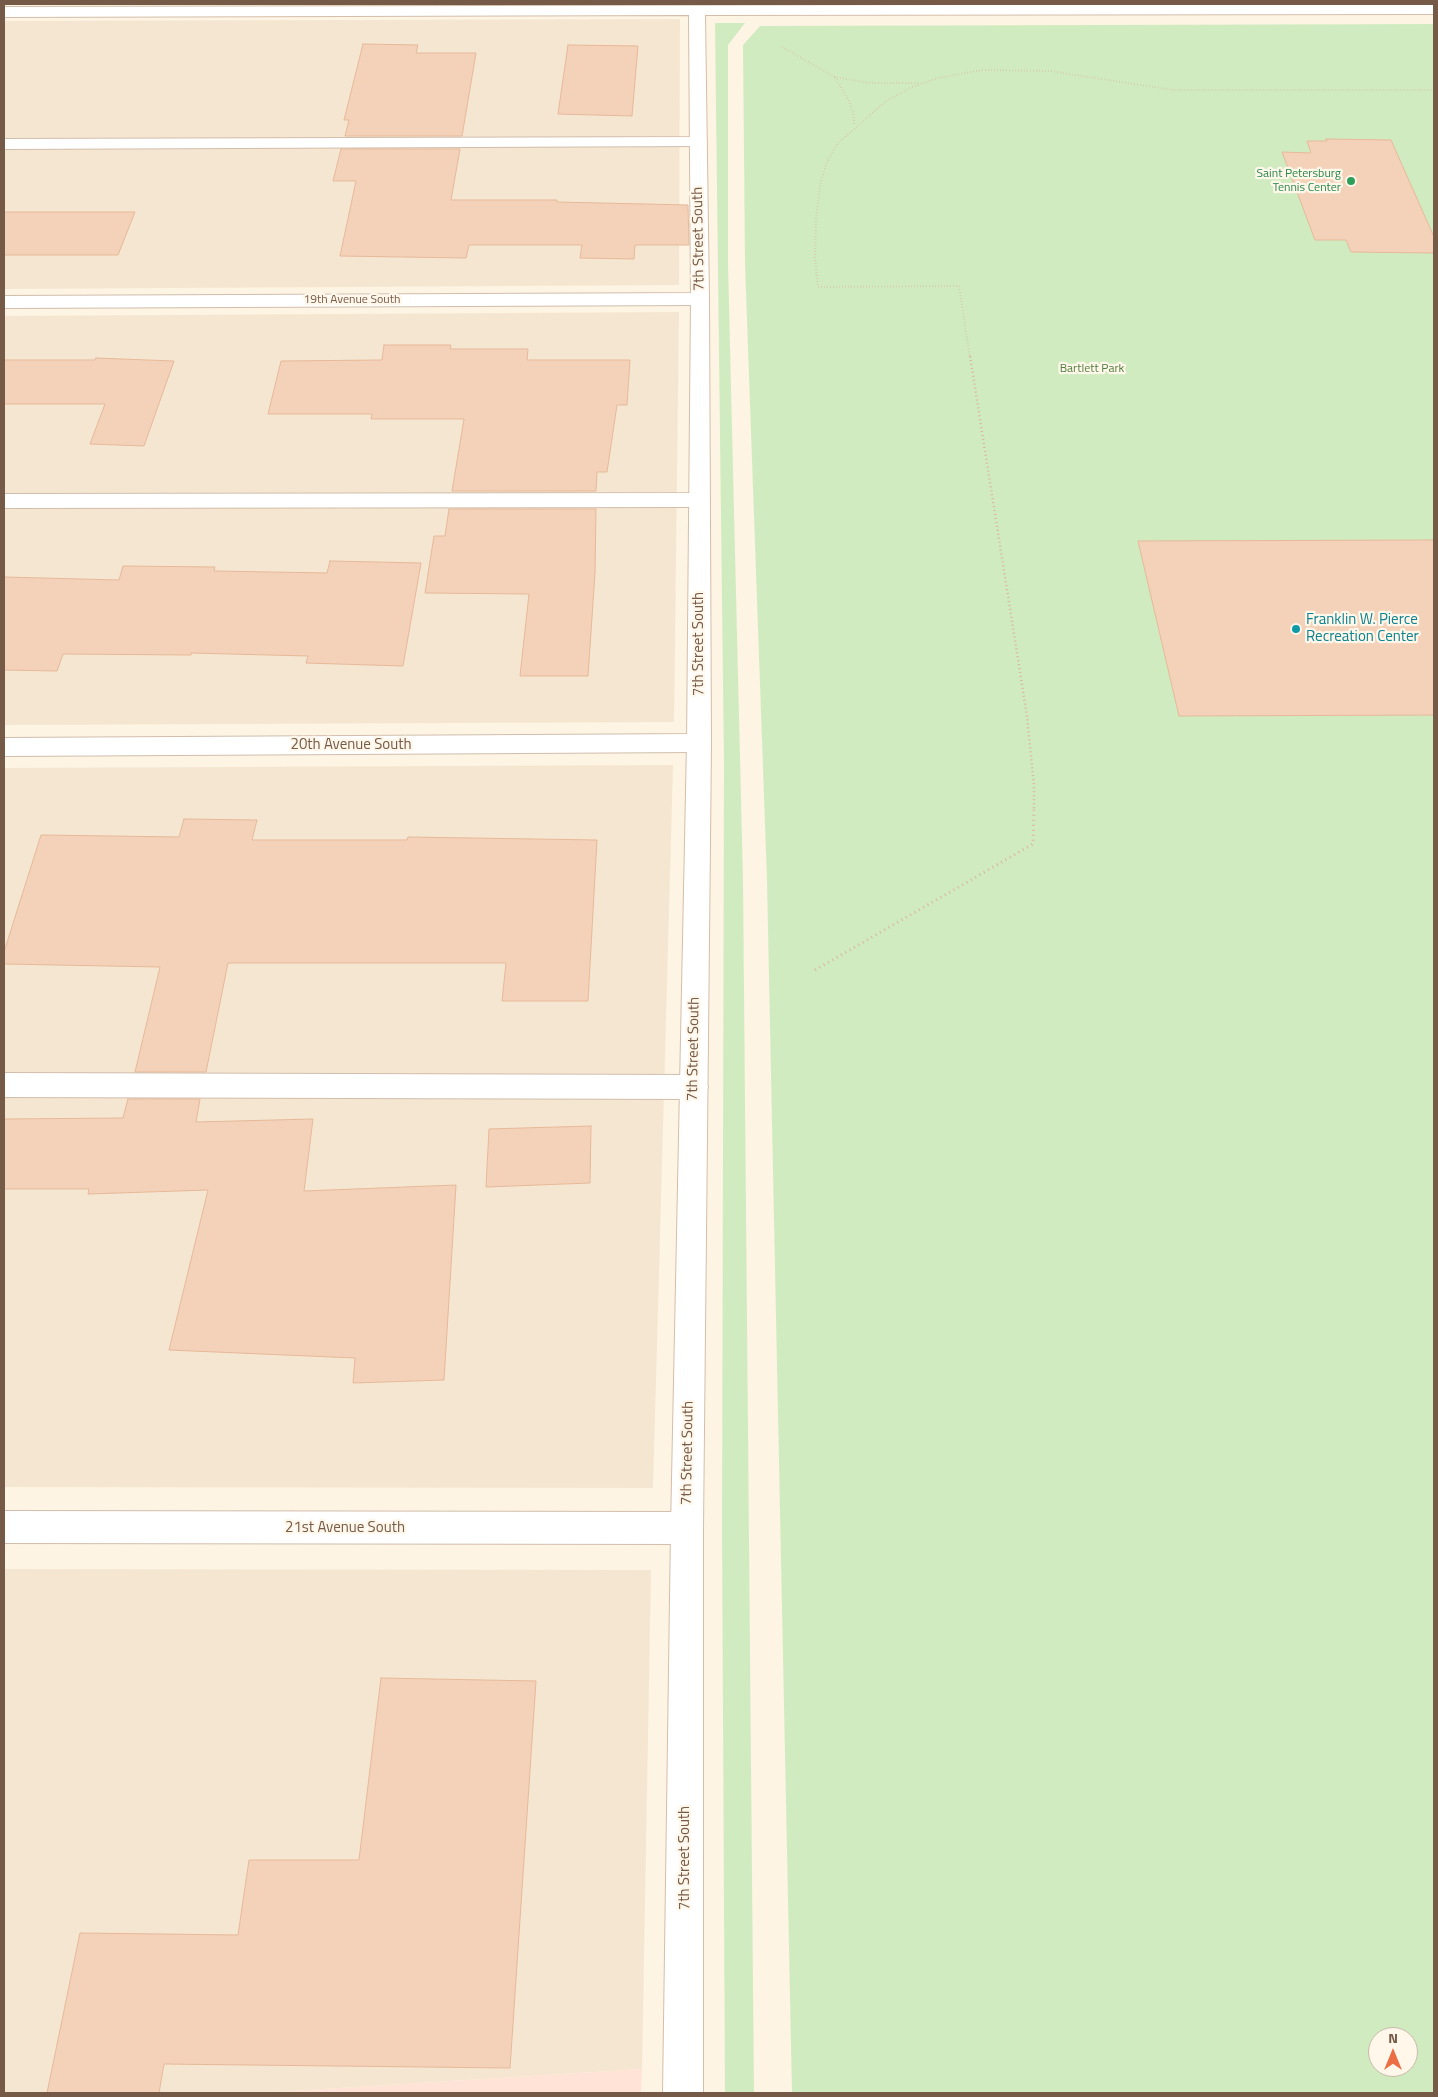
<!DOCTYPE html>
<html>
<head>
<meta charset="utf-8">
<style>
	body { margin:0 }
	#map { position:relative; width:1438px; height:2097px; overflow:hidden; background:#fdf4e3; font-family:"Titillium Web",sans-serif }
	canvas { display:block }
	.frame { position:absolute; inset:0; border:5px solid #765a48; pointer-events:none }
	.north { position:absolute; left:1368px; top:2027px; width:50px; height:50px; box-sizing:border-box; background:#fff7ea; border:1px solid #c8b8a9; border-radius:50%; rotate:0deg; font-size:14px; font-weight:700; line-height:20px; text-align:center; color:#765a48 }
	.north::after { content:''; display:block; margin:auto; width:18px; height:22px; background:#ec6e43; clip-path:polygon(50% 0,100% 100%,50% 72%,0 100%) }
</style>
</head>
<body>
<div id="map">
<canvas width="1438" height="2097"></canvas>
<div class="frame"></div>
<div class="north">N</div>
</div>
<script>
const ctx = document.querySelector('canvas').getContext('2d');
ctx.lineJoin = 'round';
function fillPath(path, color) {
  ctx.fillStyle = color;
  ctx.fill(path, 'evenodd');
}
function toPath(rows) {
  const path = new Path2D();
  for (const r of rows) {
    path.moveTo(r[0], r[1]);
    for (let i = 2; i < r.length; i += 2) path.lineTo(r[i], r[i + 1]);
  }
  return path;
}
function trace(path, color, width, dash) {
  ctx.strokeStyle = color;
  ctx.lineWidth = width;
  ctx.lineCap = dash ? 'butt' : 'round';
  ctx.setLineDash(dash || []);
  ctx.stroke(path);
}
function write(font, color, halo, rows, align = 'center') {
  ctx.font = font + ' "Titillium Web",sans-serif';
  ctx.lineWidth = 4.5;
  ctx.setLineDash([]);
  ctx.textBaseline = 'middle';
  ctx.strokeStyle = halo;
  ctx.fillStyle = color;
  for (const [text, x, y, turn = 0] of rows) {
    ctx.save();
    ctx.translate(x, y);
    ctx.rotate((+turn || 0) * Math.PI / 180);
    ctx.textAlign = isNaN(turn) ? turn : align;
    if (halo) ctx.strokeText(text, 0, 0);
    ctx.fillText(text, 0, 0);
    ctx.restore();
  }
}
const residential = toPath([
	[680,19,679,285,4,289,4,21],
	[679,312,674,722,4,725,4,316],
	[673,765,653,1488,4,1487,4,768],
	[4,1569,651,1570,642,2069,261,2093,4,2093]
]);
const commercial = toPath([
	[642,2069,641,2093,261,2093]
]);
const green = toPath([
	[715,23,745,23,728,45,728,264,743,880,754,2093,725,2093,722,1528,724,765],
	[1434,24,1434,2093,792,2093,767,880,745,264,743,45,760,26],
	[1378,2037,1408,2037,1408,2067,1378,2067]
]);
const building = toPath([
	[363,44,418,45,416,53,476,53,462,136,345,136,349,120,344,120,363,44],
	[568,45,638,46,632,116,558,114,568,45],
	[1326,139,1391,140,1434,237,1434,253,1351,252,1346,240,1315,240,1282,152,1311,153,1307,141,1327,141,1326,139],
	[341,149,460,149,451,200,557,200,557,202,688,205,689,245,635,245,634,259,580,258,582,245,469,245,466,258,340,256,356,181,333,181,341,149],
	[4,212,135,212,118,255,4,255,4,212],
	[384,345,451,345,450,349,528,349,527,360,630,360,627,405,617,405,607,472,597,472,596,491,452,491,464,419,371,419,372,414,268,414,281,361,382,360,384,345],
	[96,358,174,361,144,446,90,444,105,404,4,404,4,360,95,360,96,358],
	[449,509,596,509,595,573,588,676,520,676,529,594,425,593,434,536,445,536,449,509],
	[1434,540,1434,715,1179,716,1138,541,1434,540],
	[330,561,421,563,403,666,306,663,308,656,191,653,191,655,63,654,57,671,4,670,4,577,119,580,123,566,215,567,214,571,327,573,330,561],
	[184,819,257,820,252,840,407,840,408,837,597,840,588,1001,502,1001,506,963,228,963,206,1072,135,1072,160,967,4,964,4,952,41,835,179,837,184,819],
	[128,1099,200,1099,196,1122,313,1119,304,1191,456,1185,444,1380,353,1383,355,1358,169,1350,208,1190,88,1194,89,1189,4,1189,4,1119,123,1118,128,1099],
	[591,1126,590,1183,486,1187,489,1129,591,1126],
	[381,1678,536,1681,510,2068,164,2064,159,2093,47,2093,80,1933,238,1935,249,1860,359,1860,381,1678]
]);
const pathFar2 = toPath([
	[782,47,835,77,869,83,920,83],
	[835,77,849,101,854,117,854,126],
	[970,358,959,286,818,287,815,257,816,219,820,185,827,162,837,144,886,101,912,87,938,78,982,70,1050,71,1173,90,1434,90]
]);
const pathFar1 = toPath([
	[970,356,1027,716,1034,786,1034,809]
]);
const path = toPath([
	[815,970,1033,844,1034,807]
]);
const lane = toPath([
	[698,137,704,138,707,142,704,146,4,149,4,139,698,137],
	[699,493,707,495,710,500,707,505,699,507,4,508,4,494,699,493],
	[4,1073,694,1075,704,1078,708,1087,704,1096,694,1099,4,1097,4,1073]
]);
const street = toPath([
	[700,293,707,295,709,299,707,303,700,305,4,308,4,296,700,293],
	[699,734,707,737,711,743,707,749,699,752,4,756,4,738,699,734],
	[4,1511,687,1512,699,1516,703,1528,699,1540,687,1544,4,1543,4,1511]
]);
const secondary = toPath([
	[1434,4,1434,14,705,15,709,299,711,743,703,1528,703,2093,663,2093,671,1528,687,743,691,299,689,15,4,17,4,7,1434,4]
]);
const markers = [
	[1351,181,5,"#2e9e5b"],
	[1296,629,5,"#0f9aa8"]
];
const farLeisurenames = [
	["Saint Petersburg",1341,174],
	["Tennis Center",1341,188]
];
const farStreetnames = [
	["19th Avenue South",352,300]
];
const farParknames = [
	["Bartlett Park",1092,369]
];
const streetNames = [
	["7th Street South",699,239,-91],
	["7th Street South",699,644,-90],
	["20th Avenue South",351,745],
	["7th Street South",694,1049,-89],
	["7th Street South",688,1453,-89],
	["21st Avenue South",345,1528],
	["7th Street South",685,1858,-90]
];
const cultureNames = [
	["Franklin W. Pierce",1306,620],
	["Recreation Center",1306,637]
];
fillPath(residential, '#f5e6d1');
fillPath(commercial, '#fee3d6');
fillPath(green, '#d1ebc1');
fillPath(building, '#f4d2b9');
trace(building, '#e7b999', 1);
trace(lane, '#d1beac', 2);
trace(street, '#d1beac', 2);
trace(secondary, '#d4bea9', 2);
trace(pathFar2, '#d9b69c', 2, [0.5, 2.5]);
trace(pathFar1, '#d9b69c', 2.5, [1, 3]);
trace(path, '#d9b69c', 3, [1, 4]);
fillPath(lane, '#fff');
fillPath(street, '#fff');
fillPath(secondary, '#fff');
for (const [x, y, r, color] of markers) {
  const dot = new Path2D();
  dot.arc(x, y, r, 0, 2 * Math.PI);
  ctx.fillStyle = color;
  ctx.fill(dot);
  trace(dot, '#fff7ea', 2);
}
write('12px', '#27864d', '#fff7ea', farLeisurenames, 'right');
write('12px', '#765a48', '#fff7ea', farStreetnames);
write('12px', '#4f7d3f', '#fff7ea', farParknames);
write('15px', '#765a48', '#fff7ea', streetNames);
write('15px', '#0d838f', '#fff7ea', cultureNames, 'left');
</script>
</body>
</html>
